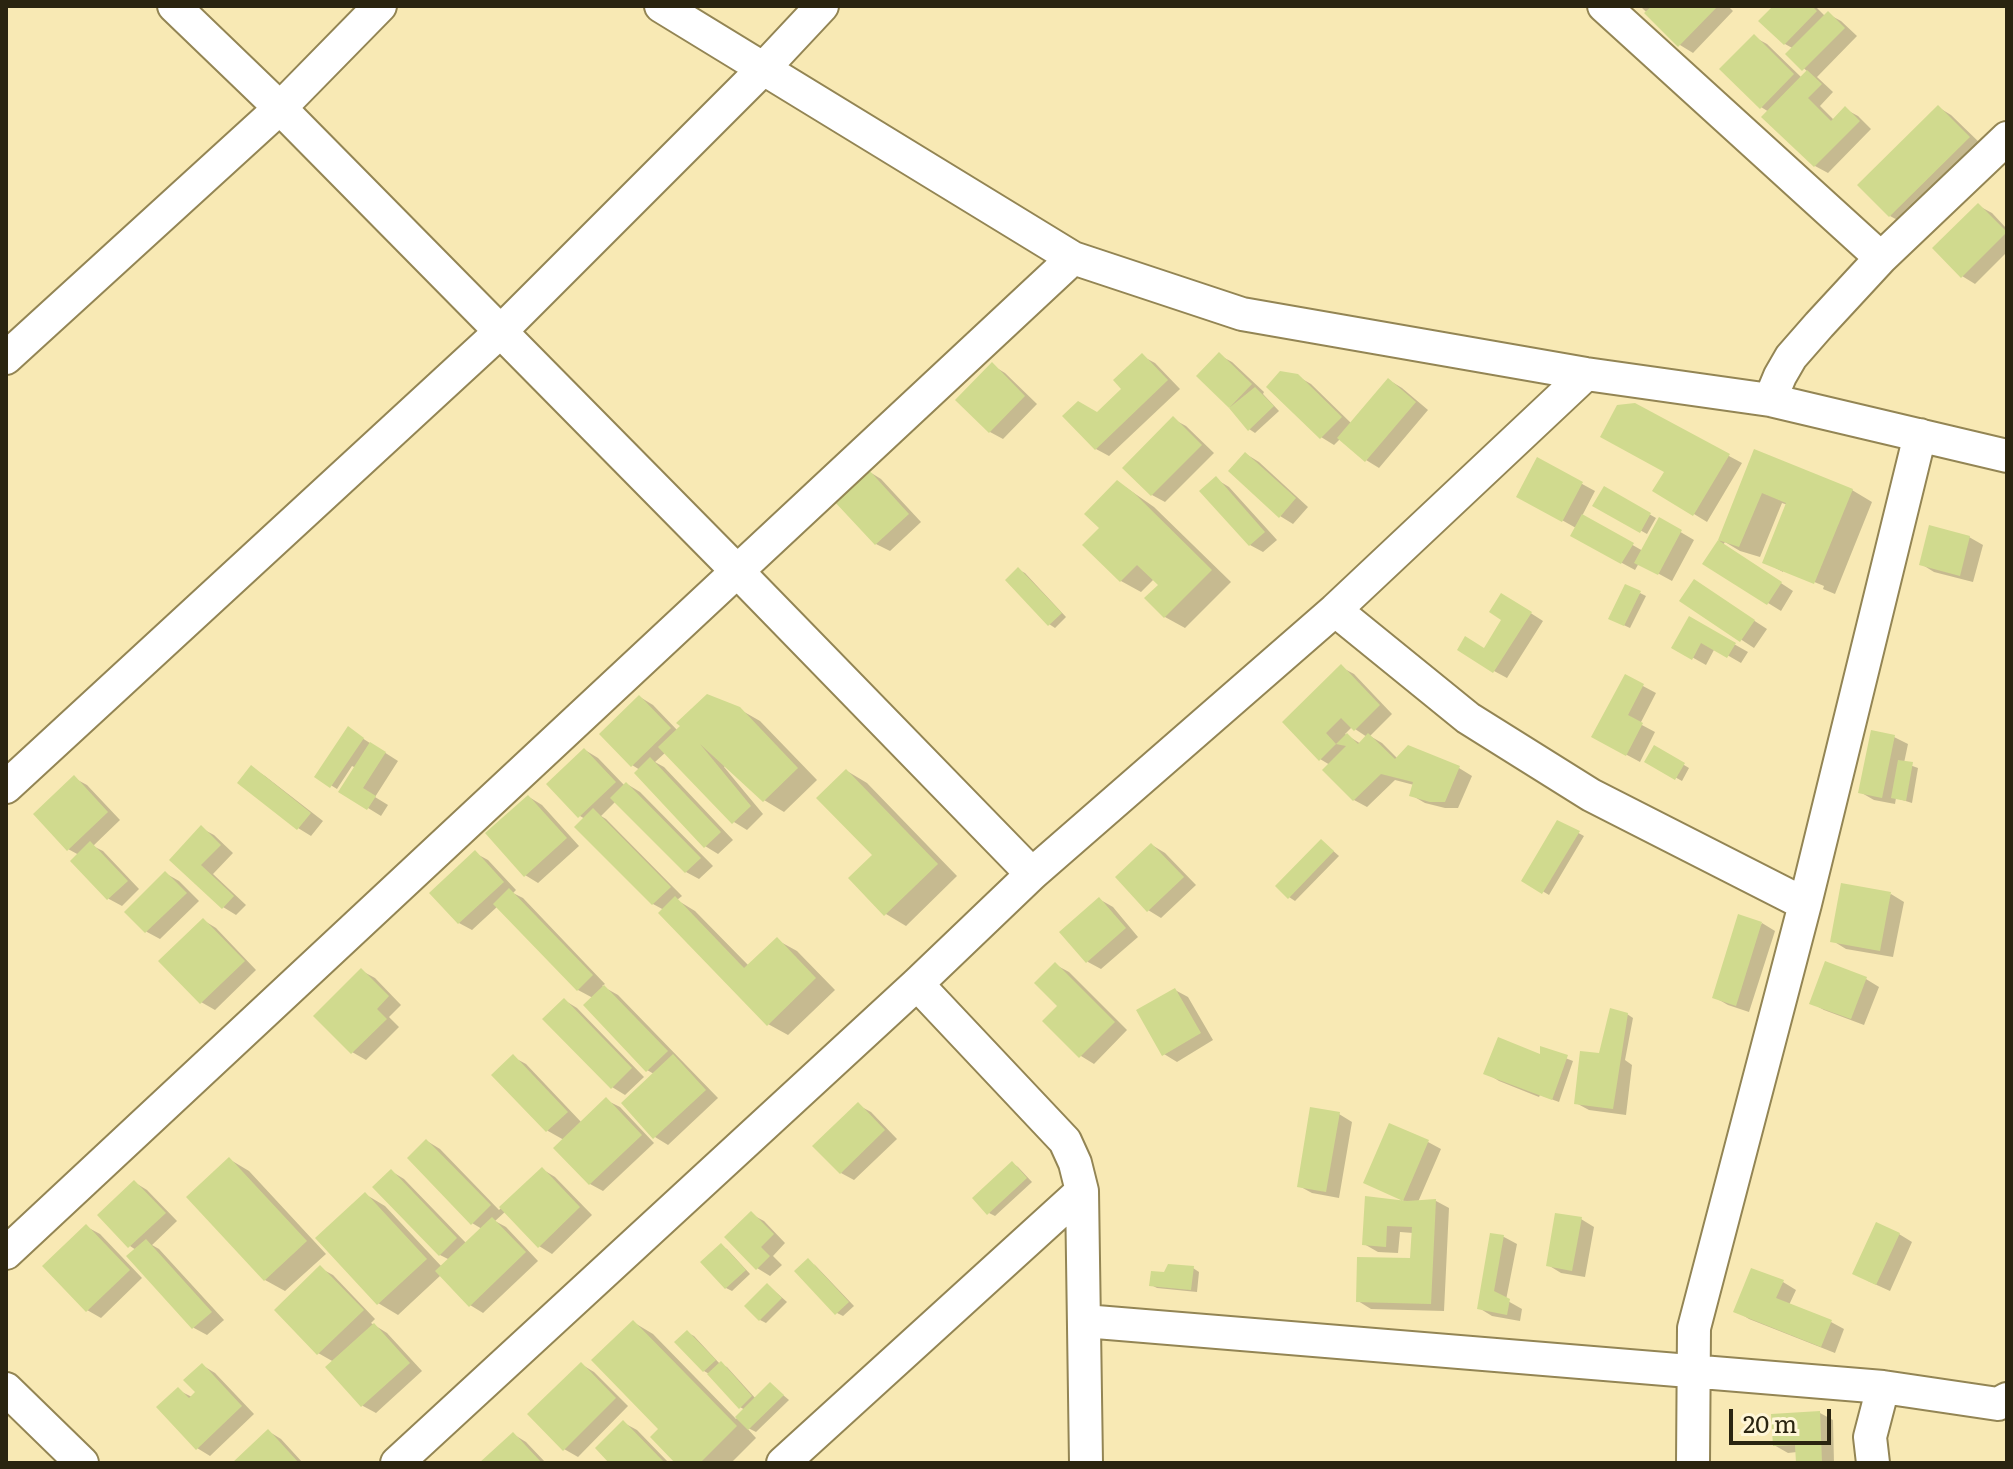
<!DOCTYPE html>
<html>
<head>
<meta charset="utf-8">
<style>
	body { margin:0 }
	#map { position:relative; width:2013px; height:1469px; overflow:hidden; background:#f8e9b4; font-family:Literata,serif }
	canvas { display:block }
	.frame { position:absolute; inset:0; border:8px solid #2a2410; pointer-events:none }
	.scale { position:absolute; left:1729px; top:1409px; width:102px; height:36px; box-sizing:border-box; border:4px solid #2a2410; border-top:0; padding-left:10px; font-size:24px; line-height:28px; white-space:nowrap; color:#2a2410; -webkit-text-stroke:6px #fff6d7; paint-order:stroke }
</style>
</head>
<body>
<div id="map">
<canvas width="2013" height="1469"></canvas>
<div class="frame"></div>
<div class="scale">20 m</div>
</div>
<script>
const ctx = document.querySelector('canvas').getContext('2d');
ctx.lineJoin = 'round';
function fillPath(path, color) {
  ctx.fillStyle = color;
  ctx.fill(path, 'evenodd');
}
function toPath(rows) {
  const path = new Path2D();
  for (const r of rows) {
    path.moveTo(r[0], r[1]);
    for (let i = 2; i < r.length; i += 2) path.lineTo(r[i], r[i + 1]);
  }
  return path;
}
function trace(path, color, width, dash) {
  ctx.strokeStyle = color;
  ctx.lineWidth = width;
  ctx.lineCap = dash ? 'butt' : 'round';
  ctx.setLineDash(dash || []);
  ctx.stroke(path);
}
const shadow = toPath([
	[1640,6,1728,6,1733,11,1693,53,1680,45],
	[1775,6,1815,6,1825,16,1828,14,1841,21,1857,36,1817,77,1833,92,1820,106,1834,120,1845,109,1858,116,1871,129,1828,173,1815,166,1769,112,1761,107,1754,37,1767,44,1802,78,1808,72,1788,54,1794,49,1785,44],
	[1938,107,1951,115,1982,145,1903,223,1890,216],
	[1979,206,1992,213,2007,229,2007,252,1975,284,1962,276],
	[1219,355,1232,362,1264,392,1263,394,1279,411,1255,433,1249,429,1230,407,1199,376],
	[1142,356,1155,363,1180,389,1109,456,1096,449,1098,414,1124,389],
	[992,365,1005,373,1037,404,1003,439,990,432],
	[1297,376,1311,384,1352,424,1389,380,1402,388,1428,410,1379,468,1366,460,1340,439,1334,445,1321,437],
	[1634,405,1742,463,1707,522,1655,490,1666,472],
	[1173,419,1186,426,1214,453,1165,502,1152,495],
	[1755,451,1852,490,1872,502,1835,594,1823,589,1824,586,1783,569,1783,572,1764,562,1788,505,1782,503,1760,557,1740,551,1725,542,1723,545,1793,591,1781,611,1768,603,1719,541],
	[1246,454,1259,462,1308,507,1293,524,1280,516],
	[1538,460,1595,491,1582,516,1643,551,1660,520,1694,540,1672,581,1639,563,1635,570,1585,543,1576,528,1519,496],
	[868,471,881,479,921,522,890,551,876,544,836,500],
	[1216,479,1229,487,1277,540,1263,552,1250,545],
	[1124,486,1154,507,1231,582,1185,628,1165,617,1161,585,1154,579,1141,592,1121,581,1102,528],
	[1605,489,1656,518,1647,534,1595,505],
	[1969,537,1983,545,1973,582,1934,572,1921,564],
	[1019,570,1025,573,1066,617,1055,628,1049,624],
	[1707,590,1767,629,1754,648,1681,600],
	[1640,593,1646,596,1630,628,1617,622],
	[1515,603,1543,621,1507,678,1494,671,1485,650],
	[1690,619,1748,652,1741,663,1715,648,1706,665,1674,647],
	[1341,667,1354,674,1392,714,1370,736,1382,743,1398,759,1459,768,1472,776,1458,808,1445,808,1425,803,1411,795,1414,785,1395,780,1367,807,1354,800,1325,770,1330,765,1320,759],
	[1352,727,1367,737,1361,744,1345,734],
	[1626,677,1656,693,1640,724,1655,732,1640,762,1594,737],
	[640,697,653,705,678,731,739,709,760,721,817,780,784,812,764,800,726,765,724,767,763,814,747,830,734,822,666,752,655,762,664,767,733,840,718,854,705,846,640,770,632,765],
	[348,729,398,761,375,797,388,805,381,816,368,808,356,768,352,766,337,789,316,776],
	[1894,737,1908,744,1904,763,1918,768,1912,803,1896,798,1895,804,1874,800,1860,792],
	[1654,747,1689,768,1682,781,1646,761],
	[585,750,598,758,625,786,627,784,640,792,713,866,699,879,686,872,616,801,601,816,606,819,682,896,677,900,695,911,749,966,777,940,797,951,835,990,788,1035,768,1024,664,910,653,904,585,819,580,816],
	[252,768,265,776,323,821,311,836,298,828],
	[847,771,867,783,957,876,906,926,886,914,875,855],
	[74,778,87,785,120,820,93,846,103,851,139,889,122,906,109,899,73,861,79,855,68,849],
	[529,797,542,805,579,846,538,883,525,875],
	[1558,822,1584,836,1549,895,1524,880],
	[201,828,214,835,233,853,213,874,246,905,236,915,223,907,172,860],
	[1322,841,1339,856,1295,901,1289,897],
	[1152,845,1165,853,1196,885,1161,918,1148,910],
	[475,853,488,860,516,890,513,893,523,898,605,984,602,986,618,995,718,1098,668,1145,655,1137,654,1074,647,1070,593,998,578,990,498,906,472,930,459,923],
	[165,873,179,881,199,901,160,939,147,932,126,912],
	[1891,894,1904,902,1893,957,1846,949,1833,941],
	[1099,899,1113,907,1138,937,1101,969,1088,962,1062,932],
	[203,920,216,928,256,970,215,1010,201,1002],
	[1762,923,1775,931,1749,1012,1728,1005,1714,997],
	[1056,965,1069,972,1127,1030,1094,1064,1081,1056,1059,1006],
	[362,971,375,978,401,1005,389,1017,399,1027,366,1060,352,1052],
	[1866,979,1879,987,1864,1025,1824,1010,1811,1003],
	[1175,990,1188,997,1213,1040,1177,1062,1164,1054],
	[564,1000,577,1008,644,1077,625,1095,612,1087],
	[1627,1014,1633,1018,1625,1060,1632,1065,1626,1115,1589,1110,1576,1103,1606,1056],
	[1542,1049,1573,1061,1559,1102,1540,1095,1539,1097,1499,1081,1486,1073,1543,1057],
	[513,1057,526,1064,582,1123,606,1100,620,1107,654,1143,603,1191,590,1184,564,1140,548,1131,494,1075],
	[858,1105,871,1112,897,1139,854,1180,841,1173],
	[1339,1114,1352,1122,1339,1198,1312,1193,1299,1186],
	[427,1141,440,1149,499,1210,542,1169,555,1177,592,1215,552,1254,539,1246,506,1211,495,1221,506,1227,538,1261,483,1313,470,1305,441,1275,398,1315,378,1303,365,1194,385,1206,442,1267,450,1260,440,1255,374,1187,391,1171,404,1179,467,1244,482,1229,472,1223],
	[1428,1142,1441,1149,1418,1202,1436,1201,1449,1208,1444,1311,1371,1309,1358,1301,1412,1261,1413,1233,1400,1232,1398,1253,1378,1252,1364,1244,1406,1202,1365,1182],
	[229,1159,249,1171,326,1254,285,1291,265,1280],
	[1012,1163,1018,1167,1032,1182,995,1216,989,1213],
	[134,1182,147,1190,177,1221,152,1245,159,1249,224,1320,207,1335,194,1328,136,1250,130,1246],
	[751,1214,764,1221,785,1243,773,1256,782,1265,770,1276,757,1268],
	[1581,1219,1594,1227,1585,1277,1561,1273,1548,1265],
	[87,1227,100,1234,142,1278,101,1318,87,1310],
	[1899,1234,1912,1242,1890,1291,1868,1281],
	[1492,1235,1504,1237,1517,1244,1506,1300,1522,1309,1520,1321,1492,1316,1479,1308],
	[721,1246,727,1249,750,1274,732,1291,726,1288],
	[814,1264,854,1306,843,1316,837,1313],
	[320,1268,333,1275,375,1319,371,1323,387,1333,422,1371,376,1413,363,1406,328,1367,334,1362,318,1353],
	[1193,1268,1199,1272,1197,1292,1157,1288,1151,1285,1165,1274],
	[1783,1282,1796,1290,1789,1305,1831,1322,1844,1329,1835,1353,1749,1319,1736,1311],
	[768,1285,787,1302,766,1323,760,1320],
	[633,1322,653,1334,736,1419,745,1410,740,1407,711,1375,704,1371,688,1333,694,1336,720,1364,727,1367,756,1399,770,1384,789,1400,756,1432,746,1427,756,1438,731,1463,678,1463,661,1429],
	[581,1364,594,1372,628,1406,578,1457,564,1449],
	[202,1365,215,1373,254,1414,210,1456,197,1448,178,1390,192,1397,197,1392],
	[1820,1413,1833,1420,1834,1463,1798,1463,1797,1452,1788,1453,1774,1445],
	[624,1423,637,1430,669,1463,612,1463],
	[268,1431,281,1439,303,1463,235,1463],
	[513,1434,526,1442,546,1463,482,1463]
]);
const building = toPath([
	[1652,6,1718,6,1678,47,1644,13],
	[1773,6,1812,6,1817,11,1784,45,1758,21],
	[1828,11,1845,28,1802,71,1785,54],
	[1754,34,1794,74,1760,109,1719,69],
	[1807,70,1822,84,1808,98,1831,121,1845,106,1860,121,1814,167,1761,117],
	[1938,105,1970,137,1889,217,1857,185],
	[1978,203,2007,232,1961,278,1932,248],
	[1219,352,1252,384,1229,408,1196,376],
	[1142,353,1168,380,1095,450,1062,416,1078,401,1097,412,1121,389,1113,380],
	[992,362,1025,396,989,433,955,400],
	[1280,371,1298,374,1342,417,1320,439,1266,387],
	[1388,378,1416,402,1365,462,1337,438],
	[1255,387,1274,406,1248,431,1229,408],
	[1635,403,1730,454,1693,516,1652,491,1664,472,1600,437,1617,405],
	[1173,416,1202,445,1151,496,1122,468],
	[1754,449,1853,489,1814,584,1762,563,1786,503,1762,493,1739,547,1718,540,1782,582,1767,605,1702,564,1718,540],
	[1245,452,1296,498,1279,518,1228,471],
	[1537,457,1583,482,1562,522,1516,497],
	[868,469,909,514,875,545,833,500],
	[1216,476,1265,532,1249,546,1199,491],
	[1117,480,1134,493,1212,570,1164,618,1144,598,1158,585,1137,565,1120,582,1082,545,1099,528,1084,514],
	[1604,486,1651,513,1640,533,1592,506],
	[1582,514,1634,543,1621,564,1570,536],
	[1659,517,1682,530,1658,575,1634,563],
	[1929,525,1970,536,1960,576,1919,565],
	[1018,567,1062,613,1048,626,1005,580],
	[1694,579,1755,620,1740,642,1679,601],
	[1625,584,1641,591,1624,626,1608,619],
	[1501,593,1532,612,1493,673,1457,650,1465,636,1484,648,1501,620,1489,612],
	[1689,616,1736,643,1727,658,1701,643,1692,660,1671,648],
	[1341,664,1380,705,1354,731,1341,718,1326,733,1336,744,1319,761,1282,722],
	[1625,674,1644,684,1628,715,1643,723,1626,756,1591,737],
	[707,694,740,707,798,768,763,802,700,744,751,806,732,824,658,747,680,726,676,723],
	[639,695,671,728,631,767,599,734],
	[348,726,364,738,330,788,314,777],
	[1871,730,1895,735,1882,798,1858,793],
	[1347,733,1358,744,1368,733,1395,759,1408,745,1460,766,1445,802,1430,802,1409,796,1413,782,1381,774,1353,801,1322,770,1346,746,1336,744],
	[370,742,386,752,363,788,376,796,367,810,338,792],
	[1654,745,1685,763,1675,780,1644,762],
	[584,748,616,782,578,818,546,784],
	[650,757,721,832,704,848,634,773],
	[1898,760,1913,762,1906,801,1891,798],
	[251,765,311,813,297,830,237,783],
	[846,769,938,864,884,916,848,878,872,855,816,798],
	[74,775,108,812,67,851,33,814],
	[626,782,701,858,685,873,610,798],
	[528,795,567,838,524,877,485,833],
	[593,808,671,887,652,905,574,827],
	[1557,820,1580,831,1542,894,1521,881],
	[201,825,221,845,201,865,234,896,222,909,169,860],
	[1321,839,1334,851,1288,899,1275,886],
	[90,841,128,881,107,900,70,861],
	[1151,843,1184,877,1147,912,1115,877],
	[475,850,504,882,458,924,429,893],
	[165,871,187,893,145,933,124,912],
	[1841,883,1891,892,1880,951,1830,942],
	[509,888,593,975,577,991,493,904],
	[675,896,744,968,777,937,816,978,767,1026,658,913],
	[1099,897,1126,928,1086,963,1059,932],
	[1738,914,1762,922,1736,1006,1712,998],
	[203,918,245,961,200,1004,158,961],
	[1825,961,1867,977,1851,1019,1809,1004],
	[1055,962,1115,1022,1079,1058,1042,1021,1057,1006,1034,983],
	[361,968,389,996,377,1009,387,1019,351,1054,313,1016],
	[604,985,668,1051,646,1072,583,1005],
	[1175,988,1201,1033,1162,1056,1136,1010],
	[564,998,632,1068,611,1089,542,1019],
	[1610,1008,1628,1013,1613,1109,1574,1104,1580,1051,1599,1053],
	[1498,1037,1540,1054,1540,1046,1568,1055,1552,1100,1483,1074],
	[513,1054,568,1112,546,1132,491,1075],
	[673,1054,706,1090,653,1139,621,1103],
	[606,1097,642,1135,589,1185,553,1148],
	[858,1102,885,1130,840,1174,812,1146],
	[1310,1107,1340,1112,1326,1192,1297,1187],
	[1389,1123,1429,1140,1403,1201,1363,1183],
	[426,1139,491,1205,471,1225,407,1158],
	[229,1157,307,1241,264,1281,186,1197],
	[1012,1161,1027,1178,987,1215,972,1198],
	[542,1167,580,1207,538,1248,499,1207],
	[391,1169,457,1238,439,1256,372,1187],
	[134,1180,166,1213,128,1248,97,1215],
	[365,1192,427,1259,377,1305,315,1238],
	[1365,1196,1407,1201,1436,1199,1431,1304,1356,1302,1357,1257,1410,1258,1412,1227,1387,1226,1386,1247,1362,1245],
	[751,1211,774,1234,761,1247,770,1256,756,1270,724,1237],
	[1555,1213,1582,1217,1572,1271,1546,1266],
	[492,1217,526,1252,469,1307,435,1271],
	[1876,1222,1900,1233,1876,1285,1852,1274],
	[86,1224,130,1270,86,1312,42,1266],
	[1490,1233,1504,1235,1494,1291,1510,1299,1507,1315,1477,1309],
	[146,1239,212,1312,192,1329,126,1256],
	[721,1243,746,1270,725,1289,700,1262],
	[808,1258,849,1302,835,1315,794,1271],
	[1168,1264,1194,1266,1191,1290,1149,1286,1151,1271,1164,1272],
	[320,1265,364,1310,317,1355,274,1310],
	[1751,1268,1784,1280,1776,1298,1832,1320,1821,1347,1733,1312],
	[767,1283,782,1298,759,1321,744,1306],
	[633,1320,737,1426,700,1463,675,1463,650,1437,658,1429,591,1360],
	[374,1323,410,1363,361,1407,325,1367],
	[687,1330,716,1360,703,1372,674,1342],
	[721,1361,752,1396,739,1409,707,1374],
	[581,1362,616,1398,563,1451,527,1414],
	[202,1363,242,1406,196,1450,156,1407,178,1387,189,1398,195,1392,183,1380],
	[770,1382,784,1395,748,1430,735,1417],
	[1820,1411,1822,1463,1796,1463,1795,1445,1773,1446,1771,1414],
	[623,1420,665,1463,609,1463,595,1448],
	[268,1429,299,1463,232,1463],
	[513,1432,542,1463,479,1463]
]);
const street = toPath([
	[174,6,280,108,737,571,1032,874],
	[661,6,1073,258,1242,314,1586,374,1770,400,2007,456],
	[1604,6,1881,258],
	[6,358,280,108,380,6],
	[1770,400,1780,376,1791,357,1819,325,1881,258,2007,138],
	[1335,610,1468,718,1591,795,1805,904],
	[6,787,501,331,763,69,822,6],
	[917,984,1065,1141,1075,1163,1082,1191,1086,1463],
	[6,1253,1073,258],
	[1084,1321,1883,1387,1998,1404,2007,1399],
	[6,1389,82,1463],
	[397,1463,917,984,1032,874,1335,610,1586,374],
	[783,1463,1082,1191],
	[1693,1463,1694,1328,1805,904,1920,435],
	[1873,1463,1870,1437,1883,1387]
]);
fillPath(shadow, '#0003');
fillPath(building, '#d0da8e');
trace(street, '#938554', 36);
trace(street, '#fff', 32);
</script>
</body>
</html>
